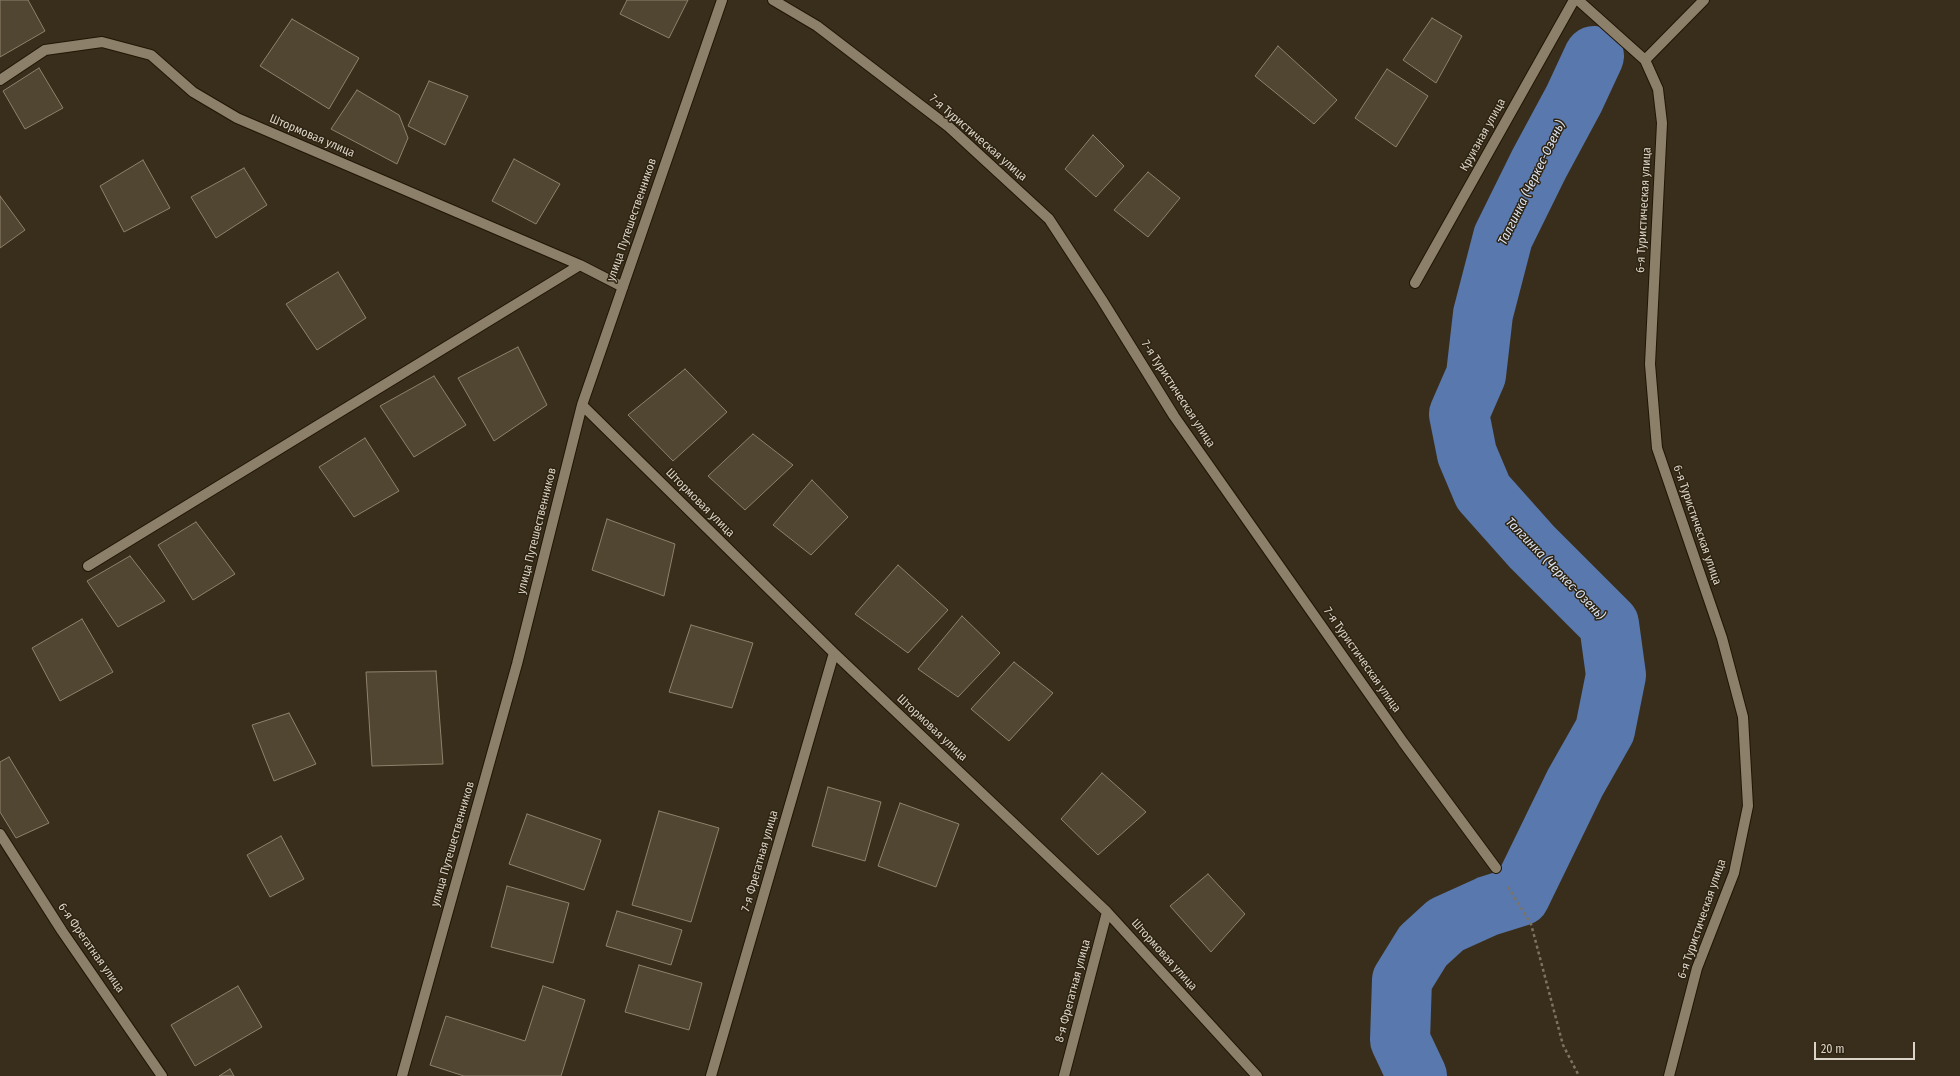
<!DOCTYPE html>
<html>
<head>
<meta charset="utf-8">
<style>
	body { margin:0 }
	#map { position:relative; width:1960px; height:1076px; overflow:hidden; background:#392e1b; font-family:"Fira Sans Condensed",sans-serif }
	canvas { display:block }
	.scale { position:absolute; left:1814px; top:1042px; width:101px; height:18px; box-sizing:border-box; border:2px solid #dad3c8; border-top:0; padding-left:5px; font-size:12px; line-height:14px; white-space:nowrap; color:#dad3c8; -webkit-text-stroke:3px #2f2411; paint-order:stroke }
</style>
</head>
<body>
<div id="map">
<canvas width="1960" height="1076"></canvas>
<div class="scale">20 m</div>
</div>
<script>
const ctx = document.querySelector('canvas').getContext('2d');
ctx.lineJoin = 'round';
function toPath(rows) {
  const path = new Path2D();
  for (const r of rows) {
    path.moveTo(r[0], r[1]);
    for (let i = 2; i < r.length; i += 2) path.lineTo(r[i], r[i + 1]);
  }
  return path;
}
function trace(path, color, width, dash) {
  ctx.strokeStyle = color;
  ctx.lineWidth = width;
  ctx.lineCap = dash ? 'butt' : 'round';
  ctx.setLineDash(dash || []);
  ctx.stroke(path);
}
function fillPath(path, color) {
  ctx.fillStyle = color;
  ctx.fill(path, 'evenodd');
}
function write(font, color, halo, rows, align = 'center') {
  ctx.font = font + ' "Fira Sans Condensed",sans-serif';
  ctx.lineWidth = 3;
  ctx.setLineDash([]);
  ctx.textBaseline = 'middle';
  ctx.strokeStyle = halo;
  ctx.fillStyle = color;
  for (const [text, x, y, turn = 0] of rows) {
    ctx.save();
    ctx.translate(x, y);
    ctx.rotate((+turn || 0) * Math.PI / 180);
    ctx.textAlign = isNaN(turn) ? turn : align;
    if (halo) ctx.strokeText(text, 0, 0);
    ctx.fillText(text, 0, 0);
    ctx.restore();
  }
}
const river = toPath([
	[1417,1076,1400,1040,1402,980,1423,946,1446,925,1488,906,1520,896,1575,783,1605,730,1616,675,1609,624,1532,547,1483,492,1467,454,1459,414,1476,375,1483,314,1503,237,1539,164,1574,99,1594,56]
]);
const building = toPath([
	[0,0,28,0,45,31,0,57,0,0],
	[627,0,688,0,669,38,620,14,627,0],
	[1432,18,1462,36,1436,83,1403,60,1432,18],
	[292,19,359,58,329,109,260,66,292,19],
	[1278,46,1337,100,1314,124,1255,76,1278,46],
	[39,68,63,108,25,129,3,91,39,68],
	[1387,69,1428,96,1396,147,1355,118,1387,69],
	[429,81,468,96,445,145,408,126,429,81],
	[357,90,399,115,408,138,397,164,331,129,357,90],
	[1093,135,1124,166,1096,197,1065,169,1093,135],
	[514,159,560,184,536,224,492,201,514,159],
	[143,160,170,208,124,232,100,186,143,160],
	[244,168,267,205,216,238,191,197,244,168],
	[1148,172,1180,198,1148,237,1114,210,1148,172],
	[0,196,25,230,0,248,0,196],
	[338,272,366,318,317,350,286,304,338,272],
	[518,347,547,405,494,441,458,378,518,347],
	[685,369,727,412,673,461,628,415,685,369],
	[434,376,466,425,414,457,380,406,434,376],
	[753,434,793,465,745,510,708,476,753,434],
	[365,438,399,491,354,517,319,467,365,438],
	[812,480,848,517,811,555,773,525,812,480],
	[607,519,675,544,664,596,592,570,607,519],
	[196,522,235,574,193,600,158,545,196,522],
	[130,556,165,601,118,627,87,581,130,556],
	[898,565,948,610,908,653,855,614,898,565],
	[962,616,1000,653,958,697,918,669,962,616],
	[82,619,113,672,60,701,32,648,82,619],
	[691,625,753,643,732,708,669,692,691,625],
	[1014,662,1053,693,1009,741,971,709,1014,662],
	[436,671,443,764,372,766,366,672,436,671],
	[289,713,316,764,274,781,252,725,289,713],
	[9,757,49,823,16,838,0,812,0,762,9,757],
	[1102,773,1146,812,1098,855,1061,819,1102,773],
	[828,787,881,802,865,861,812,846,828,787],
	[900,803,959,824,936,887,878,866,900,803],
	[659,811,719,828,691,922,632,905,659,811],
	[527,814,601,840,584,890,509,864,527,814],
	[281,836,304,879,270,897,247,855,281,836],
	[1208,874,1245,914,1211,952,1170,906,1208,874],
	[507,886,569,903,553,963,491,947,507,886],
	[617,911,682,930,671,965,606,946,617,911],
	[639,965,702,983,689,1030,625,1012,639,965],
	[238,986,262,1027,195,1066,171,1025,238,986],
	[543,986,585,1000,561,1076,464,1076,430,1065,446,1016,525,1041,543,986],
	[230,1069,234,1076,219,1076,230,1069]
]);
const path = toPath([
	[1508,887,1531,924,1563,1045,1579,1076]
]);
const minor = toPath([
	[773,0,817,26,949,127,1049,219,1102,300,1174,416,1403,742,1496,868],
	[1578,0,1645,60,1658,89,1662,123,1650,364,1657,448,1722,638,1743,717,1748,806,1734,873,1697,968,1669,1076],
	[1645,60,1704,0],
	[0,80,45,50,102,42,151,55,193,92,237,118,580,265,623,287],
	[1415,283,1574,0],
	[582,405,834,653,1107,912,1257,1076],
	[88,566,580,265],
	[0,834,62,931,162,1076],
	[402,1076,517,664,582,405,722,0],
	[711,1076,834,653],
	[1064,1076,1107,912]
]);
const streetNames = [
	["Круизная улица",1483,135,-61],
	["Штормовая улица",312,136,23],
	["7-я Туристическая улица",978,138,41],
	["6-я Туристическая улица",1644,210,-87],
	["улица Путешественников",632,220,-71],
	["7-я Туристическая улица",1178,394,57],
	["Штормовая улица",700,503,45],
	["6-я Туристическая улица",1697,525,71],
	["улица Путешественников",537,531,-76],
	["7-я Туристическая улица",1362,660,55],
	["Штормовая улица",932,728,43],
	["улица Путешественников",453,844,-74],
	["7-я Фрегатная улица",760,861,-74],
	["6-я Туристическая улица",1702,919,-71],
	["6-я Фрегатная улица",91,948,55],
	["Штормовая улица",1164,955,48],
	["8-я Фрегатная улица",1073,991,-75]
];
const waterNames = [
	["Талгинка (Черкес-Озень)",1532,183,-64],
	["Талгинка (Черкес-Озень)",1555,569,46]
];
trace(river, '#5978ad', 60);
fillPath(building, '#514632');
trace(building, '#8f826c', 1);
trace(minor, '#201604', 12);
trace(path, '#7c7363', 2.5, [3, 3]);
trace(minor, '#8c806a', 10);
write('12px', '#dad3c8', '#2f2411', streetNames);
write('italic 13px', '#d9e3f3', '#2f2411', waterNames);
</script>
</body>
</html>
